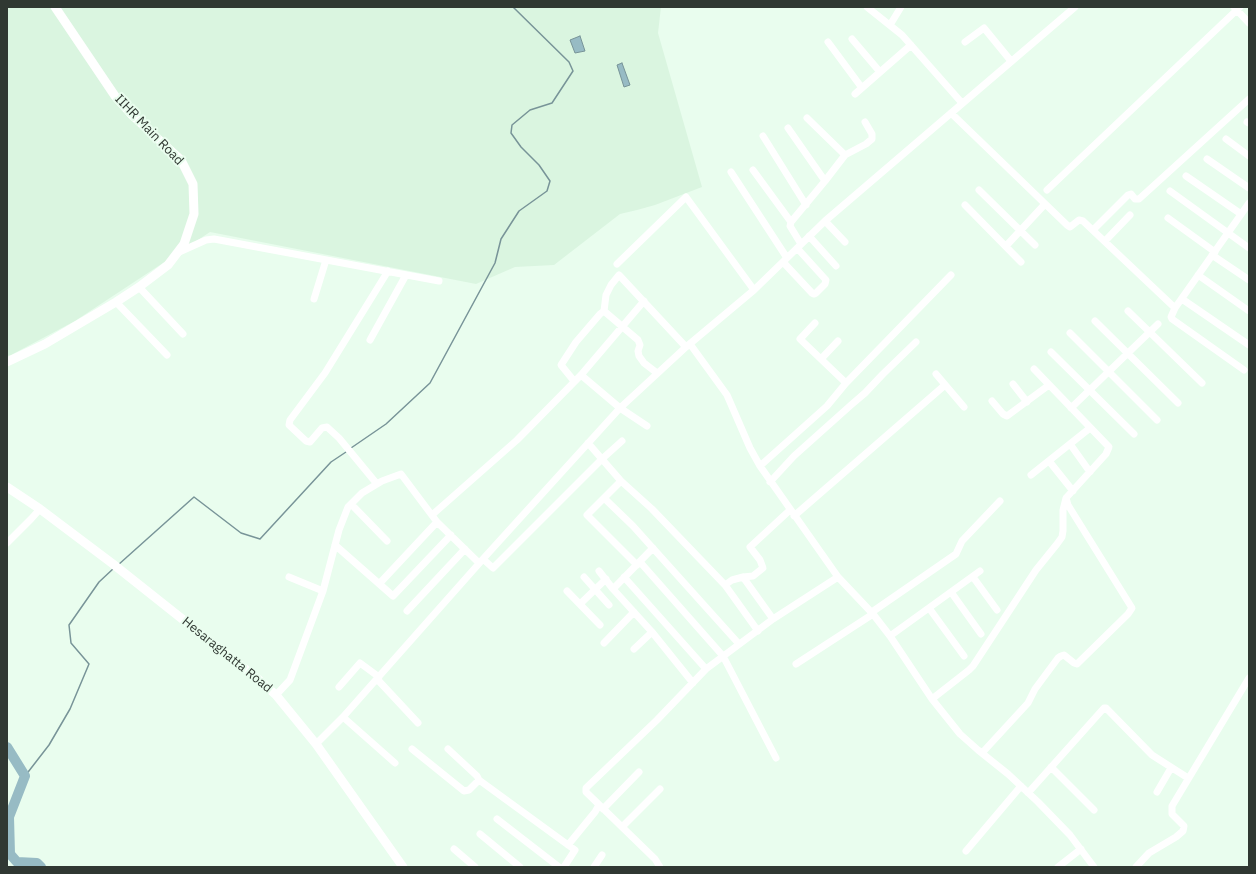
<!DOCTYPE html>
<html>
<head>
<meta charset="utf-8">
<style>
	body { margin:0 }
	#map { position:relative; width:1256px; height:874px; overflow:hidden; background:#e9fdee; font-family:"IBM Plex Sans",sans-serif }
	canvas { display:block }
	.frame { position:absolute; inset:0; border:8px solid #303832; pointer-events:none }
</style>
</head>
<body>
<div id="map">
<canvas width="1256" height="874"></canvas>
<div class="frame"></div>
</div>
<script>
const ctx = document.querySelector('canvas').getContext('2d');
ctx.lineJoin = 'round';
function fillPath(path, color) {
  ctx.fillStyle = color;
  ctx.fill(path, 'evenodd');
}
function toPath(rows) {
  const path = new Path2D();
  for (const r of rows) {
    path.moveTo(r[0], r[1]);
    for (let i = 2; i < r.length; i += 2) path.lineTo(r[i], r[i + 1]);
  }
  return path;
}
function trace(path, color, width, dash) {
  ctx.strokeStyle = color;
  ctx.lineWidth = width;
  ctx.lineCap = dash ? 'butt' : 'round';
  ctx.setLineDash(dash || []);
  ctx.stroke(path);
}
function write(font, color, halo, rows, align = 'center') {
  ctx.font = font + ' "IBM Plex Sans",sans-serif';
  ctx.lineWidth = 4;
  ctx.setLineDash([]);
  ctx.textBaseline = 'middle';
  ctx.strokeStyle = halo;
  ctx.fillStyle = color;
  for (const [text, x, y, turn = 0] of rows) {
    ctx.save();
    ctx.translate(x, y);
    ctx.rotate((+turn || 0) * Math.PI / 180);
    ctx.textAlign = isNaN(turn) ? turn : align;
    if (halo) ctx.strokeText(text, 0, 0);
    ctx.fillText(text, 0, 0);
    ctx.restore();
  }
}
const built = toPath([
	[7,7,661,7,658,33,702,187,655,205,637,210,620,214,554,265,515,267,476,284,210,232,75,321,11,355,7,356]
]);
const water = toPath([
	[580,36,585,51,575,53,570,40,580,36],
	[622,63,630,85,624,87,617,65,622,63]
]);
const stream = toPath([
	[351,448,386,424,430,383,495,263,501,239,519,211,547,191,550,181,539,165,521,147,511,133,512,125,530,110,552,103,573,71,569,62,513,7],
	[118,565,194,497,241,533,260,539,331,462,346,452],
	[25,776,49,745,70,709,89,664,71,643,69,625,99,582,114,568]
]);
const river = toPath([
	[7,747,25,776,9,817,10,854,17,862,37,863,41,867]
]);
const minor = toPath([
	[867,7,902,35,962,103],
	[1234,7,1249,23],
	[890,25,901,7],
	[852,39,880,72],
	[828,42,862,88],
	[965,42,984,28,1011,61],
	[855,94,911,45],
	[951,113,1067,225,1070,227,1079,220,1083,221,1175,308],
	[807,118,845,155],
	[1247,122,1249,123],
	[788,128,825,181],
	[763,136,806,205],
	[1226,139,1249,156],
	[1207,159,1249,188],
	[753,170,791,222],
	[731,172,787,258],
	[1186,176,1241,214],
	[979,190,1035,245],
	[1047,190,1240,7],
	[1170,191,1249,248],
	[965,205,1021,262],
	[1168,218,1215,252],
	[825,221,845,242],
	[1093,230,1128,195,1131,194,1135,199,1139,199,1249,99],
	[809,236,836,266],
	[1105,241,1130,215],
	[801,244,790,226,791,222,825,181,845,155,866,144,872,139,872,134,865,122],
	[1006,246,1045,204],
	[177,253,206,240,214,239,439,281],
	[1212,255,1249,280],
	[783,262,812,293,814,294,816,293,825,284,826,280,797,248],
	[617,264,686,197,754,290],
	[1198,275,1249,311],
	[139,287,183,334],
	[314,299,326,260],
	[1182,299,1249,345],
	[116,302,167,355],
	[1128,311,1202,383],
	[1095,321,1178,403],
	[815,323,800,339,846,383],
	[1070,333,1157,420],
	[370,340,406,275],
	[690,344,727,395,750,448,760,466,838,577,873,614,890,636,932,699,960,734,978,750,1008,774,1038,802,1070,835,1094,867],
	[1051,352,1134,434],
	[821,359,838,341],
	[1244,370,1172,319,1171,317,1175,308,1249,203],
	[657,373,644,363,639,356,638,351,640,345,638,340,604,311,606,295,611,285,619,275,686,347],
	[936,374,964,407],
	[581,375,620,408,647,426],
	[574,381,561,365,576,342,600,314,604,311],
	[1013,384,1027,402],
	[992,401,1003,414,1007,416,1049,385],
	[1071,408,1158,324],
	[588,443,621,481,587,515,637,565],
	[1070,444,1090,472],
	[1049,461,1073,491],
	[760,466,827,406,846,383,951,275],
	[1031,475,1090,428],
	[621,481,652,509,725,585],
	[770,482,794,456,851,405,865,393,883,374,916,342],
	[377,484,339,438,327,427,322,428,310,442,306,441,289,425,290,420,325,373,388,271],
	[604,498,633,526,739,644],
	[351,504,387,541],
	[432,515,517,440,581,375,644,301],
	[794,516,945,385],
	[7,543,31,519,40,509],
	[335,545,393,596,451,535],
	[483,559,493,568,602,459,622,441],
	[640,562,723,656,776,758],
	[599,571,613,589,652,632,693,683],
	[289,577,323,591],
	[584,577,609,605],
	[624,577,706,669],
	[743,577,773,619],
	[973,577,997,610],
	[379,584,437,522],
	[613,589,653,548],
	[567,591,600,625],
	[951,592,981,634],
	[580,604,606,579],
	[929,608,964,656],
	[407,611,465,549],
	[872,612,956,554,962,541,1000,501],
	[758,631,725,585,732,580,743,577,753,576,763,568,760,560,750,547,790,510],
	[890,636,980,571],
	[604,643,634,612],
	[634,649,652,632],
	[796,664,873,614],
	[377,679,418,723],
	[339,687,360,663,379,677],
	[276,695,290,680,323,591,339,530,348,507,362,493,382,481,401,474,437,522,479,563],
	[932,699,969,670,973,666,1036,570,1057,544,1062,537,1063,531,1063,510,1066,498],
	[343,717,395,763],
	[316,744,343,717,483,559,620,408,686,347,754,290,825,221,1075,7],
	[412,749,464,791,469,790,479,780,575,850,564,867],
	[448,749,477,776,479,780],
	[982,753,1028,703,1035,689,1058,658,1061,656,1064,655,1074,663,1077,664,1128,614,1132,608,1068,505,1066,498,1106,454,1109,447,1034,369],
	[1051,767,1094,810],
	[1157,792,1171,768],
	[1028,793,1104,708,1106,708,1152,755,1188,778],
	[603,809,639,772],
	[497,819,559,867],
	[622,827,660,789],
	[480,834,520,867],
	[568,845,595,812,599,805],
	[454,849,475,867],
	[966,851,1021,786],
	[594,867,602,855],
	[660,867,655,859,586,792,586,788,657,720,706,669,773,619,838,577],
	[1058,867,1081,849],
	[1136,867,1149,853,1176,837,1183,831,1184,826,1172,814,1172,806,1249,678]
]);
const major = toPath([
	[7,362,45,344,116,302,139,287,168,265,184,244,194,214,193,184,181,160,132,115,115,96,55,7],
	[7,487,40,509,113,564,259,680,276,695,316,744,403,867]
]);
const streetNames = [
	["IIHR Main Road",149,130,46],
	["Hesaraghatta Road",227,655,39]
];
fillPath(built, '#daf5e0');
fillPath(water, '#97bbc4');
trace(water, '#789498', 1);
trace(stream, '#789498', 1.5);
trace(river, '#97bbc4', 10);
trace(minor, '#fff', 7);
trace(major, '#fff', 9);
write('13px', '#303832', '#e9fdee', streetNames);
</script>
</body>
</html>
